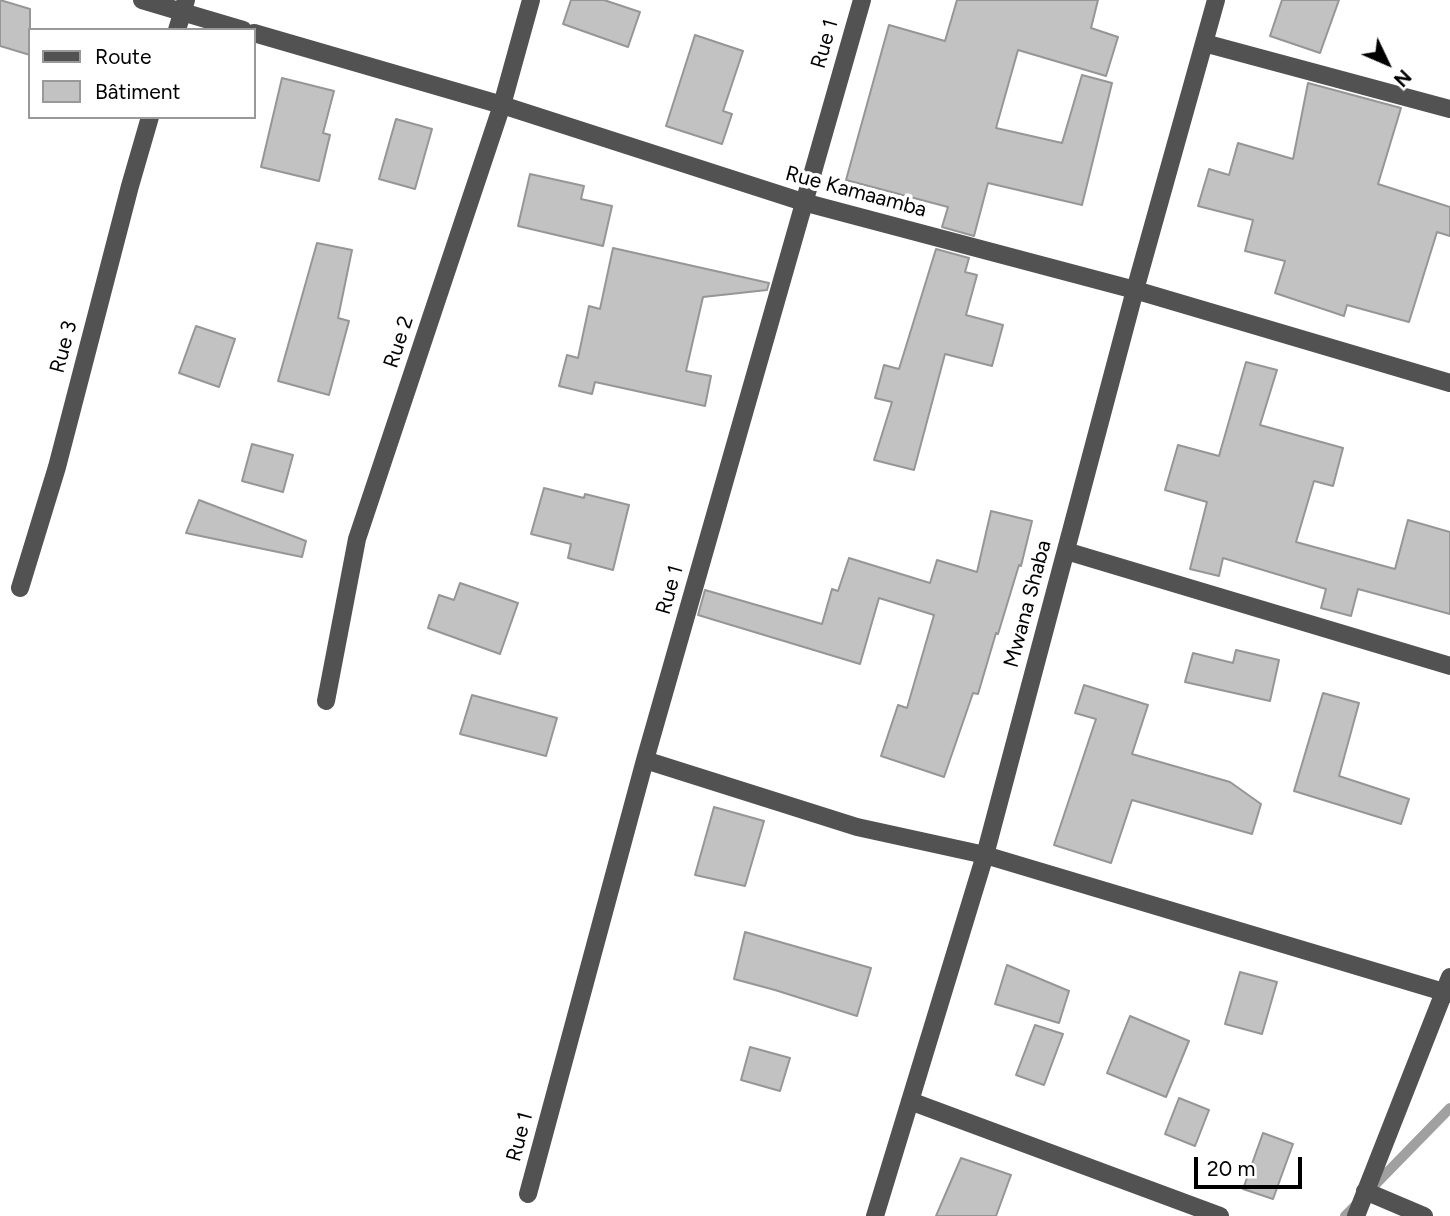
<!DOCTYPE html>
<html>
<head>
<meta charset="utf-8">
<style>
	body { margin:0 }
	#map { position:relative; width:1450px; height:1216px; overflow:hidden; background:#fff; font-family:Figtree,sans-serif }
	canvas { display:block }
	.legend { position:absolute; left:28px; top:28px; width:228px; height:91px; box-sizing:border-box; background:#fff; border:2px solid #999; margin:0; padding:9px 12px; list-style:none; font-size:21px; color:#000 }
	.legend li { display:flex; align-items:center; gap:14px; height:35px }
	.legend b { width:35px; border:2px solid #999 }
	.north { position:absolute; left:1352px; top:28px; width:70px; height:70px; -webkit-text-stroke:5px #fff; paint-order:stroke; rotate:134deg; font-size:19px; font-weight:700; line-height:28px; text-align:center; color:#000 }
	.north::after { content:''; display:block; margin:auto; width:24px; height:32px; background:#000; clip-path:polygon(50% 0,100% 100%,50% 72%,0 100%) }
	.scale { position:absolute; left:1194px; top:1157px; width:108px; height:32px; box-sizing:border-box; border:4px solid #000; border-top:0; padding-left:9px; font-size:21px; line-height:24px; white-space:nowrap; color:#000; -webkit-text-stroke:5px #fff; paint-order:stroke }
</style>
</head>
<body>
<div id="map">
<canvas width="1450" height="1216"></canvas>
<ul class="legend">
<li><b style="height:9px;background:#525252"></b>Route</li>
<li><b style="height:19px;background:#c2c2c2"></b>Bâtiment</li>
</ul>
<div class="north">N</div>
<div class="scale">20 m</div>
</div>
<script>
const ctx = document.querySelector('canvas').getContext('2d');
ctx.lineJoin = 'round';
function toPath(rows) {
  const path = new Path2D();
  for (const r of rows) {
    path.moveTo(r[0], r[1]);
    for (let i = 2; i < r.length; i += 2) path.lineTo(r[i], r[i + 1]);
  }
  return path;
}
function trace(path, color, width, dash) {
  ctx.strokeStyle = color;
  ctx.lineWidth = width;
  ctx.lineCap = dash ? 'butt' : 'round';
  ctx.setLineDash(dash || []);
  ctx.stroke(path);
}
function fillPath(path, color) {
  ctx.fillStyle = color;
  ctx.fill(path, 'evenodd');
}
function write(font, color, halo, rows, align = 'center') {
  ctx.font = font + ' Figtree,sans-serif';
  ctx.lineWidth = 7;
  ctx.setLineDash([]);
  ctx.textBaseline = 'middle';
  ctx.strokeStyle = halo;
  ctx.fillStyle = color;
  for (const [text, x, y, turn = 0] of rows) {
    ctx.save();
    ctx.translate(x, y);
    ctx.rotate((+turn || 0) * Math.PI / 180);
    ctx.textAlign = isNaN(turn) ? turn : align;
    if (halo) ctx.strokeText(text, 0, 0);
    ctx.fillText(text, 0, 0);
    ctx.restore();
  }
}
const stream = toPath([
	[1369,1191,1450,1108],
	[1345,1216,1358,1203]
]);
const building = toPath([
	[0,0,30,9,30,55,0,46,0,0],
	[571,0,604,0,640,12,628,47,563,24,571,0],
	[957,0,1098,0,1091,28,1118,37,1106,76,1018,50,996,128,1062,143,1082,75,1112,83,1082,205,988,183,974,236,942,227,948,207,846,180,889,25,945,41,957,0],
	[1282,0,1339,0,1320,53,1270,36,1282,0],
	[695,35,743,51,723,111,732,114,722,144,666,126,695,35],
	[282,78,334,91,323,133,330,135,319,181,261,167,282,78],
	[1308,83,1401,108,1378,184,1450,207,1450,236,1437,232,1409,322,1347,305,1344,316,1275,293,1285,261,1245,251,1253,220,1198,206,1209,169,1229,175,1238,143,1293,159,1308,83],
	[396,119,432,129,415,189,379,179,396,119],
	[530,174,584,186,581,199,612,206,603,246,518,226,530,174],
	[317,243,352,250,338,318,349,321,329,395,278,381,317,243],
	[613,248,769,283,767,290,703,297,686,371,711,376,705,406,595,382,592,394,559,386,567,355,578,358,589,306,600,309,613,248],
	[936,249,969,258,965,272,977,275,966,315,1003,325,992,366,945,354,914,470,874,460,892,402,875,398,884,365,899,369,936,249],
	[196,326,235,339,219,387,179,373,196,326],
	[1246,362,1277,370,1260,425,1343,448,1333,486,1314,481,1296,542,1395,569,1408,520,1450,532,1450,614,1358,589,1351,616,1321,608,1326,589,1223,558,1219,576,1190,569,1207,502,1165,490,1178,445,1219,456,1246,362],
	[252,444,293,455,283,492,242,481,252,444],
	[544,488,584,498,585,494,629,505,613,570,568,558,571,544,531,534,544,488],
	[199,500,306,541,302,557,186,533,199,500],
	[991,511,1032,521,1021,566,1019,565,998,634,996,633,978,694,973,693,944,777,881,756,898,705,907,708,934,615,879,598,860,664,698,615,705,590,822,624,832,589,838,591,849,558,930,583,937,560,977,572,991,511],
	[460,583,518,603,500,654,428,628,439,595,454,600,460,583],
	[1236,650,1279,660,1270,701,1185,682,1193,653,1233,663,1236,650],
	[1084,685,1148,705,1132,754,1230,782,1261,804,1252,834,1132,800,1111,863,1054,845,1096,719,1075,713,1084,685],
	[1323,693,1359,703,1339,776,1409,799,1401,824,1294,791,1323,693],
	[472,695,557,718,546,756,460,734,472,695],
	[714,807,764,821,745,886,695,875,714,807],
	[745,932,871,968,857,1016,775,990,734,979,745,932],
	[1007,965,1069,991,1059,1023,995,1004,1007,965],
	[1240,972,1277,982,1262,1034,1225,1024,1240,972],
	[1130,1016,1189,1041,1166,1097,1107,1073,1130,1016],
	[1035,1025,1063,1034,1044,1085,1016,1075,1035,1025],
	[750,1047,790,1058,780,1091,741,1080,750,1047],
	[1179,1098,1209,1110,1195,1146,1165,1134,1179,1098],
	[1263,1133,1293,1144,1273,1199,1243,1189,1263,1133],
	[961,1158,1011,1175,996,1216,936,1216,961,1158]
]);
const minor = toPath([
	[142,0,243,30],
	[177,30,186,0],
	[254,33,502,105,803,202,1135,290,1450,383],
	[1204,43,1450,109],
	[1066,551,1450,666],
	[20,588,57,467,130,186,150,117],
	[326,701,357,539,502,105,531,0],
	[645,760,857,827,985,855,1450,994],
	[910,1101,1220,1216],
	[1365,1191,1424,1216],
	[528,1194,645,760,862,0],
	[875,1216,985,855,1135,290,1216,0],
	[1356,1216,1450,977]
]);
const streetNames = [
	["Rue 1",825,44,-74],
	["Rue Kamaamba",856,192,15],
	["Rue 2",399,342,-72],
	["Rue 3",64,347,-75],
	["Rue 1",670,590,-74],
	["Mwana Shaba",1028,604,-75],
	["Rue 1",520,1137,-75]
];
trace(stream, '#a0a0a0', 10);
fillPath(building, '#c2c2c2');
trace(building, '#969696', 2);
trace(minor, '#525252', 18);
write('21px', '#000', '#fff', streetNames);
</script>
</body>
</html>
